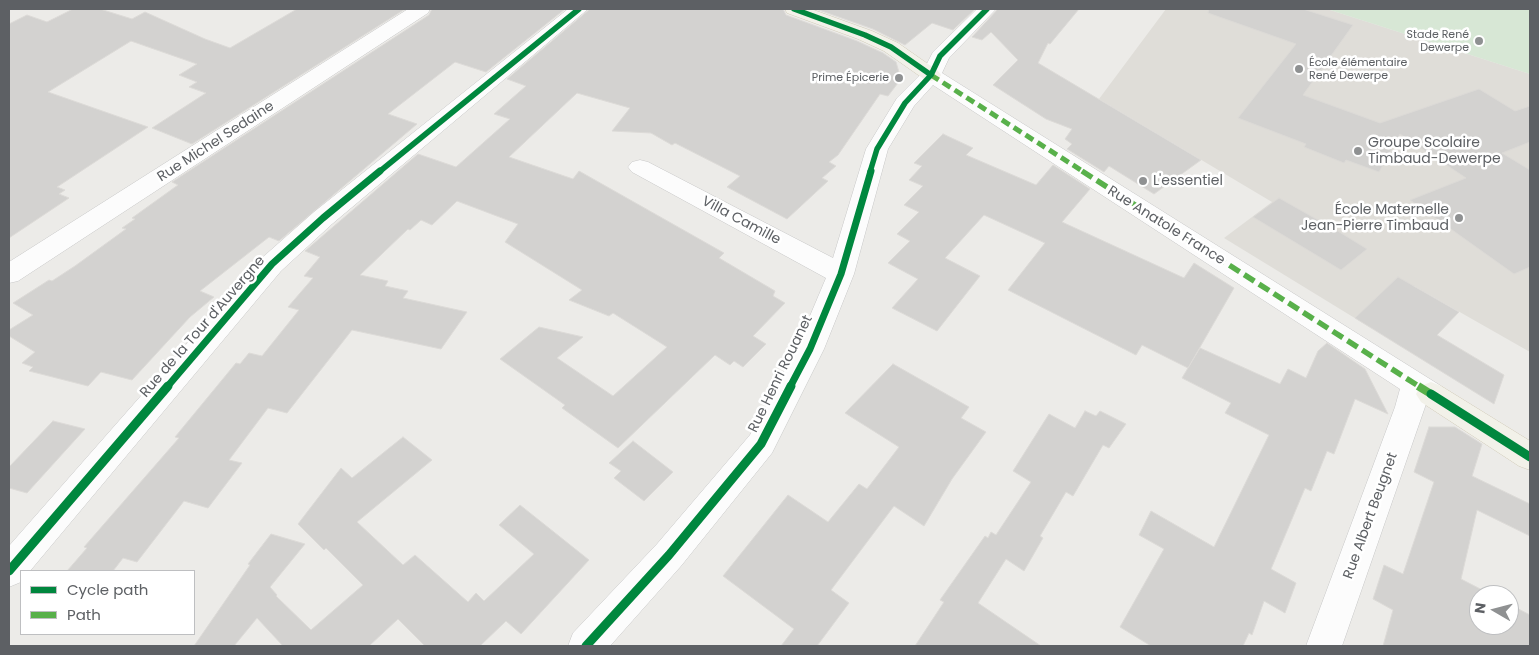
<!DOCTYPE html>
<html>
<head>
<meta charset="utf-8">
<style>
	body { margin:0 }
	#map { position:relative; width:1539px; height:655px; overflow:hidden; background:#ecebe8; font-family:Poppins,sans-serif }
	canvas { display:block }
	.frame { position:absolute; inset:0; border:10px solid #5d6064; pointer-events:none }
	.legend { position:absolute; left:20px; top:570px; width:175px; height:65px; box-sizing:border-box; background:#fff; border:1px solid #bebfc1; margin:0; padding:6px 9px; list-style:none; font-size:15px; color:#5d6064 }
	.legend li { display:flex; align-items:center; gap:10px; height:25px }
	.legend b { width:25px; border:1px solid #bebfc1 }
	.north { position:absolute; left:1469px; top:585px; width:50px; height:50px; box-sizing:border-box; background:#fff; border:1px solid #bebfc1; border-radius:50%; rotate:278deg; font-size:14px; font-weight:700; line-height:20px; text-align:center; color:#5d6064 }
	.north::after { content:''; display:block; margin:auto; width:18px; height:22px; background:#8f9192; clip-path:polygon(50% 0,100% 100%,50% 72%,0 100%) }
</style>
</head>
<body>
<div id="map">
<canvas width="1539" height="655"></canvas>
<div class="frame"></div>
<ul class="legend">
<li><b style="height:6px;background:#00873e"></b>Cycle path</li>
<li><b style="height:6px;background:#58b04a"></b>Path</li>
</ul>
<div class="north">N</div>
</div>
<script>
const ctx = document.querySelector('canvas').getContext('2d');
ctx.lineJoin = 'round';
function fillPath(path, color) {
  ctx.fillStyle = color;
  ctx.fill(path, 'evenodd');
}
function toPath(rows) {
  const path = new Path2D();
  for (const r of rows) {
    path.moveTo(r[0], r[1]);
    for (let i = 2; i < r.length; i += 2) path.lineTo(r[i], r[i + 1]);
  }
  return path;
}
function trace(path, color, width, dash) {
  ctx.strokeStyle = color;
  ctx.lineWidth = width;
  ctx.lineCap = dash ? 'butt' : 'round';
  ctx.setLineDash(dash || []);
  ctx.stroke(path);
}
function write(font, color, halo, rows, align = 'center') {
  ctx.font = font + ' Poppins,sans-serif';
  ctx.lineWidth = 5;
  ctx.setLineDash([]);
  ctx.textBaseline = 'middle';
  ctx.strokeStyle = halo;
  ctx.fillStyle = color;
  for (const [text, x, y, turn = 0] of rows) {
    ctx.save();
    ctx.translate(x, y);
    ctx.rotate((+turn || 0) * Math.PI / 180);
    ctx.textAlign = isNaN(turn) ? turn : align;
    if (halo) ctx.strokeText(text, 0, 0);
    ctx.fillText(text, 0, 0);
    ctx.restore();
  }
}
const education = toPath([
	[1166,9,1327,9,1530,74,1530,352,1414,286,1371,328,1224,238,1272,202,1099,99]
]);
const green = toPath([
	[1327,9,1530,9,1530,74]
]);
const building = toPath([
	[73,9,100,9,132,19,145,12,205,39,230,48,297,9,405,9,192,144,152,128,206,93,189,87,197,82,179,75,197,64,131,41,48,92,148,127,57,187,65,190,59,194,69,198,9,238,9,24,27,15,47,22,73,9],
	[432,9,565,9,486,72,455,62,388,114,417,124,279,241,269,237,200,291,214,297,190,317,132,380,101,372,88,386,29,371,33,367,22,363,35,352,9,336,9,330,33,315,13,303,49,280,52,281,75,266,126,229,122,228,135,219,132,218,178,185,172,182,429,15,432,9],
	[590,9,783,9,786,15,857,41,883,53,896,62,901,79,888,96,880,94,838,155,829,162,836,166,822,178,828,181,787,219,727,187,740,176,675,143,672,145,651,133,612,131,630,108,577,93,509,157,573,179,579,171,724,253,719,258,775,291,773,296,785,303,753,336,766,344,743,367,734,361,730,365,715,355,618,448,562,408,565,405,500,359,539,327,583,337,557,358,613,396,667,347,613,313,609,316,569,300,582,290,505,242,518,224,457,201,432,225,421,220,410,230,408,229,360,275,388,281,385,286,408,291,403,298,467,312,441,349,352,330,287,413,268,408,229,460,242,463,208,508,184,501,137,562,123,558,113,571,67,571,87,548,84,547,179,438,175,437,236,363,240,364,249,353,262,356,299,310,288,307,313,278,304,276,320,257,305,251,418,154,456,167,510,119,494,114,526,86,507,79,590,9],
	[816,9,975,9,953,30,932,23,905,45,873,29,816,9],
	[998,9,1079,9,1050,44,1048,43,1038,63,1201,160,1154,194,1109,166,1104,172,1067,149,1072,144,1065,139,1072,129,1046,119,993,85,1018,60,991,32,982,40,972,37,998,9],
	[1209,9,1303,9,1353,25,1303,95,1380,123,1479,89,1515,111,1530,106,1530,142,1502,153,1530,170,1530,267,1514,274,1410,200,1466,178,1400,134,1379,172,1346,160,1344,163,1304,147,1306,144,1238,118,1296,44,1208,13,1209,9],
	[943,134,973,148,966,155,1036,185,1053,165,1090,189,1062,222,1184,278,1194,263,1234,288,1188,368,1142,345,1136,355,1008,290,1045,243,984,215,945,258,980,276,937,331,892,308,918,279,888,263,910,241,897,234,919,212,904,205,923,186,909,180,922,166,914,163,943,134],
	[1279,198,1341,233,1367,249,1341,270,1253,217,1279,198],
	[1398,277,1459,312,1437,335,1504,375,1494,404,1355,318,1398,277],
	[1327,343,1365,369,1388,414,1355,399,1334,454,1327,451,1311,491,1305,488,1271,569,1296,583,1285,613,1264,601,1252,635,1249,633,1243,646,1151,646,1120,627,1164,549,1139,535,1151,511,1214,547,1269,435,1225,413,1231,403,1182,378,1200,348,1280,384,1288,369,1306,378,1318,351,1327,343],
	[893,364,969,407,961,418,986,432,952,479,924,526,894,506,831,590,849,603,817,646,781,646,794,629,723,576,788,495,828,522,859,484,867,489,899,447,845,413,893,364],
	[1085,411,1096,416,1100,411,1126,424,1109,448,1103,445,1073,496,1066,492,1040,536,1043,538,1024,571,1006,559,978,603,1041,646,915,646,944,602,940,600,985,536,988,538,991,532,996,535,1031,482,1013,471,1049,414,1075,428,1085,411],
	[53,421,85,429,27,493,9,488,9,467,53,421],
	[1429,427,1455,427,1482,444,1472,476,1530,504,1530,536,1477,510,1461,579,1492,595,1479,595,1479,625,1509,625,1509,604,1530,615,1530,646,1383,646,1393,610,1373,599,1384,565,1403,574,1434,482,1414,472,1429,427],
	[403,437,432,460,357,522,403,565,415,555,468,602,476,593,484,601,534,554,499,525,520,505,589,560,521,634,506,621,480,646,425,646,398,619,369,646,283,646,257,618,234,646,194,646,250,565,248,564,271,534,305,544,270,587,277,595,276,596,311,630,363,585,326,548,324,550,298,524,341,468,352,478,403,437],
	[633,441,673,472,644,501,614,478,621,471,609,463,633,441]
]);
const minor = toPath([
	[408,9,430,9,428,13,18,281,9,283,9,262,408,9],
	[568,9,588,9,332,224,281,271,30,571,21,571,21,582,9,587,9,546,263,257,314,212,568,9],
	[977,9,996,9,949,58,942,73,1441,386,1446,394,1441,402,1431,406,1426,404,1342,646,1306,646,1395,407,1400,389,933,85,914,106,888,149,854,274,824,349,772,453,681,566,610,646,568,646,573,633,657,544,750,435,796,349,826,278,632,172,628,167,632,162,640,160,648,162,833,258,866,149,897,98,922,73,933,52,977,9]
]);
const major = toPath([
	[785,9,811,9,872,31,898,43,938,71,941,75,938,79,931,81,924,79,884,51,858,39,787,13,785,9],
	[1431,382,1441,386,1530,441,1530,470,1519,466,1421,402,1416,394,1421,386,1431,382]
]);
const quietFar2 = toPath([
	[931,75,1084,172]
]);
const quietFar1 = toPath([
	[1082,171,1420,387]
]);
const quiet = toPath([
	[1418,386,1431,394]
]);
const cyclewayFar2 = toPath([
	[794,9,865,35,891,47,931,75],
	[379,172,579,9],
	[870,172,877,149,905,103,931,75,940,56,987,9]
]);
const cyclewayFar1 = toPath([
	[167,387,272,264,323,218,380,171],
	[790,387,810,349,841,274,871,171]
]);
const cycleway = toPath([
	[1431,394,1530,457],
	[9,571,168,386],
	[586,646,669,555,761,444,791,386]
]);
const markers = [
	[1479,41,5,"#8f9192"],
	[1299,69,5,"#8f9192"],
	[899,78,5,"#8f9192"],
	[1358,151,5,"#8f9192"],
	[1143,181,5,"#8f9192"],
	[1459,218,5,"#8f9192"]
];
const farPoinames = [
	["Stade René",1469,35],
	["Dewerpe",1469,48],
	["École élémentaire",1309,63,"left"],
	["René Dewerpe",1309,76,"left"],
	["Prime Épicerie",889,78]
];
const streetNames = [
	["Rue Michel Sedaine",216,142,-33],
	["Villa Camille",741,221,28],
	["Rue Anatole France",1166,226,32],
	["Rue de la Tour d'Auvergne",203,327,-49],
	["Rue Henri Rouanet",781,374,-64],
	["Rue Albert Beugnet",1371,516,-70]
];
const poiNames = [
	["Groupe Scolaire",1368,143],
	["Timbaud-Dewerpe",1368,159],
	["L'essentiel",1153,181],
	["École Maternelle",1449,210,"right"],
	["Jean-Pierre Timbaud",1449,226,"right"]
];
fillPath(education, '#dfddd8');
fillPath(green, '#d7e7d5');
fillPath(building, '#d3d2d0');
trace(building, '#dcdad7', 1);
trace(minor, '#c7c7c7', 1);
trace(major, '#d1cbb9', 1);
fillPath(minor, '#fcfcfc');
fillPath(major, '#f2f1e9');
trace(quietFar2, '#58b04a', 5, [9, 5]);
trace(quietFar1, '#58b04a', 5.5, [12, 5.5]);
trace(quiet, '#58b04a', 8, [15, 8]);
trace(cyclewayFar2, '#00873e', 5.5);
trace(cyclewayFar1, '#00873e', 7);
trace(cycleway, '#00873e', 9);
for (const [x, y, r, color] of markers) {
  const dot = new Path2D();
  dot.arc(x, y, r, 0, 2 * Math.PI);
  ctx.fillStyle = color;
  ctx.fill(dot);
  trace(dot, '#fff', 2);
}
write('11px', '#5d6064', '#fff', farPoinames, 'right');
write('14px', '#5d6064', '#fff', streetNames);
write('14px', '#5d6064', '#fff', poiNames, 'left');
</script>
</body>
</html>
